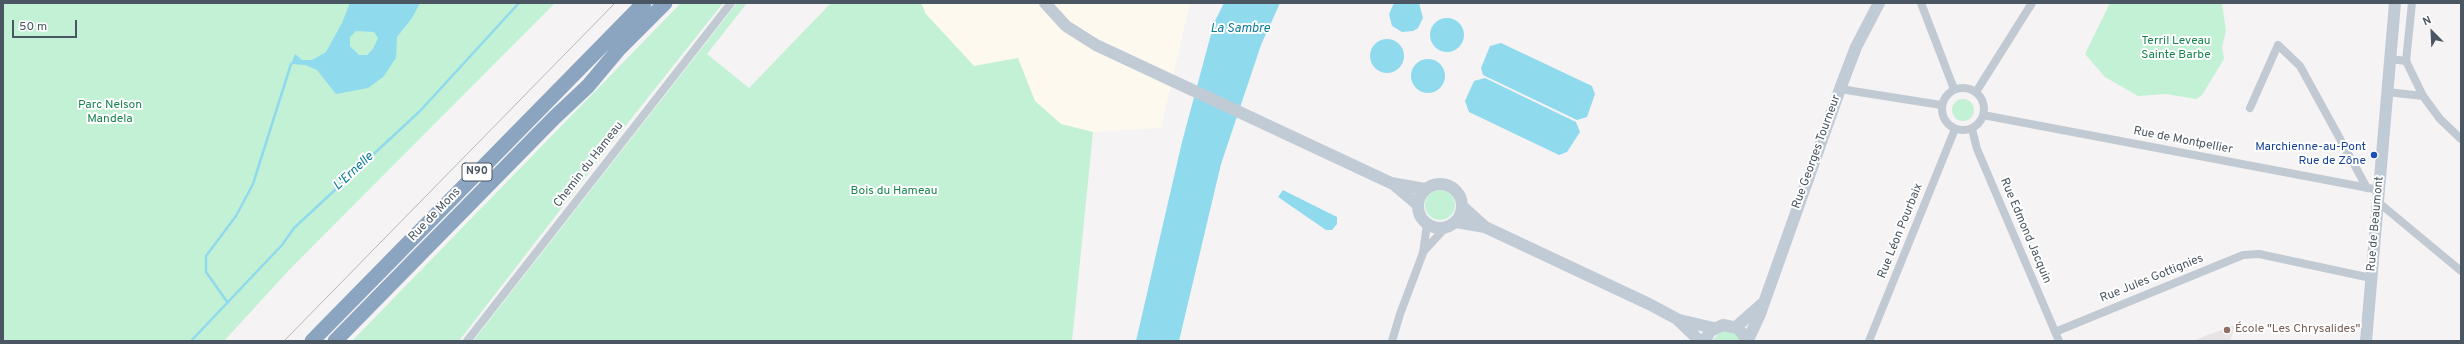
<!DOCTYPE html>
<html>
<head>
<meta charset="utf-8">
<style>
	body { margin:0 }
	#map { position:relative; width:2464px; height:344px; overflow:hidden; background:#f5f3f3; font-family:Overpass,sans-serif }
	canvas { display:block }
	.frame { position:absolute; inset:0; border:4px solid #4a5661; pointer-events:none }
	.north { position:absolute; left:2412px; top:12px; width:40px; height:40px; -webkit-text-stroke:3px #fff; paint-order:stroke; rotate:336deg; font-size:11px; font-weight:700; line-height:16px; text-align:center; color:#4a5661 }
	.north::after { content:''; display:block; margin:auto; width:14px; height:18px; background:#4a5661; clip-path:polygon(50% 0,100% 100%,50% 72%,0 100%) }
	.scale { position:absolute; left:12px; top:20px; width:65px; height:18px; box-sizing:border-box; border:2px solid #4a5661; border-top:0; padding-left:5px; font-size:12px; line-height:14px; white-space:nowrap; color:#4a5661; -webkit-text-stroke:3px #fff; paint-order:stroke }
</style>
</head>
<body>
<div id="map">
<canvas width="2464" height="344"></canvas>
<div class="frame"></div>
<div class="north">N</div>
<div class="scale">50 m</div>
</div>
<script>
const ctx = document.querySelector('canvas').getContext('2d');
ctx.lineJoin = 'round';
function fillPath(path, color) {
  ctx.fillStyle = color;
  ctx.fill(path, 'evenodd');
}
function toPath(rows) {
  const path = new Path2D();
  for (const r of rows) {
    if (r.length === 3) {
      path.moveTo(r[0] + r[2], r[1]);
      path.arc(r[0], r[1], r[2], 0, 2 * Math.PI);
      continue;
    }
    path.moveTo(r[0], r[1]);
    for (let i = 2; i < r.length; i += 2) path.lineTo(r[i], r[i + 1]);
  }
  return path;
}
function trace(path, color, width, dash) {
  ctx.strokeStyle = color;
  ctx.lineWidth = width;
  ctx.lineCap = dash ? 'butt' : 'round';
  ctx.setLineDash(dash || []);
  ctx.stroke(path);
}
function write(font, color, halo, rows, align = 'center') {
  ctx.font = font + ' Overpass,sans-serif';
  ctx.lineWidth = 4;
  ctx.setLineDash([]);
  ctx.textBaseline = 'middle';
  ctx.strokeStyle = halo;
  ctx.fillStyle = color;
  for (const [text, x, y, turn = 0] of rows) {
    ctx.save();
    ctx.translate(x, y);
    ctx.rotate((+turn || 0) * Math.PI / 180);
    ctx.textAlign = isNaN(turn) ? turn : align;
    if (halo) ctx.strokeText(text, 0, 0);
    ctx.fillText(text, 0, 0);
    ctx.restore();
  }
}
const commercial = toPath([
	[921,3,1190,3,1161,128,1093,132,1061,124,1034,101,1018,58,974,66,926,14]
]);
const education = toPath([
	[2235,325,2230,341,2193,341,2205,336]
]);
const green = toPath([
	[3,3,555,3,289,270,224,341,3,341],
	[681,3,723,3,608,148,459,341,352,341],
	[737,3,747,3,707,54,749,88,831,3,921,3,926,14,974,66,1018,58,1035,101,1061,124,1093,132,1072,341,473,341],
	[2110,3,2222,3,2226,31,2222,47,2224,59,2202,95,2196,99,2166,94,2138,96,2105,77,2085,54],
	[1963,110,11],
	[1440,205,15],
	[1721,331,1729,331,1736,334,1741,341,1712,341]
]);
const water = toPath([
	[350,3,420,3,412,18,397,37,396,58,383,77,368,88,336,94,317,70,305,65,291,64,295,54,302,60,312,60,326,52,342,23],
	[356,31,374,32,378,38,373,49,367,55,359,55,350,46,350,37],
	[1224,3,1280,3,1261,45,1221,164,1179,341,1136,341,1182,142,1214,23],
	[1394,3,1419,3,1423,18,1418,28,1413,31,1402,32,1392,26,1389,14],
	[1447,35,17],
	[1387,56,17],
	[1501,43,1592,86,1595,94,1587,117,1577,120,1483,75,1481,68,1490,46],
	[1428,76,17],
	[1485,78,1576,122,1580,132,1567,152,1559,155,1469,112,1465,101,1474,81],
	[1283,190,1337,217,1337,224,1332,230,1326,230,1278,197]
]);
const stream = toPath([
	[228,303,206,272,206,256,236,216,253,184,291,64],
	[191,341,282,245,294,228,420,111,519,3]
]);
const street = toPath([
	[1921,3,1954,89],
	[2412,3,2406,61,2423,96,2440,119,2461,139],
	[2390,59,2406,61],
	[1963,109,21],
	[1840,89,1941,105],
	[1976,92,2032,3],
	[2387,92,2423,96],
	[2250,108,2278,45,2300,66,2367,188],
	[1983,115,2379,190],
	[1972,129,1977,149,2059,341],
	[2378,202,2461,271],
	[1423,252,1445,228],
	[2055,332,2243,255,2259,254,2371,278],
	[467,341,731,3],
	[1392,341,1400,314,1423,253,1427,224],
	[1869,341,1955,129]
]);
const secondary = toPath([
	[1045,3,1066,26,1096,45,1391,183,1425,189],
	[1392,183,1418,205],
	[1440,206,22],
	[1463,207,1485,227],
	[1456,222,1485,227,1649,304,1679,320,1714,328],
	[1679,321,1700,341],
	[1736,327,1762,304],
	[1748,340,1760,314,1840,89,1856,47,1879,3],
	[1705,341,1710,331,1723,325,1738,328,1748,341],
	[2366,341,2395,3]
]);
const highway = toPath([
	[312,341,644,3],
	[335,341,554,118,588,86,619,49,665,3]
]);
const tram = toPath([
	[284,341,615,3]
]);
const markers = [
	[2374,155,4,"#1a4fb4"],
	[2227,330,4,"#8d6e63"]
];
const shields = [
	[477,172,30]
];
const shieldNames = [
	["N90",477,172]
];
const parkNames = [
	["Terril Leveau",2176,42],
	["Sainte Barbe",2176,56],
	["Parc Nelson",110,106],
	["Mandela",110,120],
	["Bois du Hameau",894,192]
];
const streetNames = [
	["Rue de Montpellier",2183,141,11],
	["Rue Georges Tourneur",1817,152,-70],
	["Chemin du Hameau",589,165,-52],
	["Rue de Mons",435,215,-46],
	["Rue de Beaumont",2376,224,-85],
	["Rue Léon Pourbaix",1901,231,-68],
	["Rue Edmond Jacquin",2025,231,67],
	["Rue Jules Gottignies",2152,279,-22]
];
const transitNames = [
	["Marchienne-au-Pont",2366,148],
	["Rue de Zône",2366,162]
];
const educationNames = [
	["École \"Les Chrysalides\"",2235,330]
];
const waterNames = [
	["La Sambre",1240,29],
	["L'Ernelle",354,172,-43]
];
fillPath(commercial, '#fdf9ef');
fillPath(education, '#e6e4e5');
fillPath(green, '#c3f1d5');
fillPath(water, '#90daee');
trace(stream, '#90daee', 2.5);
trace(street, '#c1cad2', 8);
trace(secondary, '#c1cbd6', 12);
trace(highway, '#8ba5c1', 15);
trace(tram, '#b5b8bd', 1);
for (const [x, y, r, color] of markers) {
  const dot = new Path2D();
  dot.arc(x, y, r, 0, 2 * Math.PI);
  ctx.fillStyle = color;
  ctx.fill(dot);
  trace(dot, '#fff', 1.5);
}
for (const [x, y, w] of shields) {
  const box = new Path2D();
  box.roundRect(x - w / 2, y - 9, w, 18, 3);
  ctx.fillStyle = '#fff';
  ctx.fill(box);
  trace(box, '#4a5661', 1);
}
write('bold 11px', '#4a5661', null, shieldNames);
write('12px', '#17864f', '#fff', parkNames);
write('12px', '#4a5661', '#fff', streetNames);
write('12px', '#164399', '#fff', transitNames, 'right');
write('12px', '#785e54', '#fff', educationNames, 'left');
write('italic 13px', '#0c7c9b', '#fff', waterNames);
</script>
</body>
</html>
